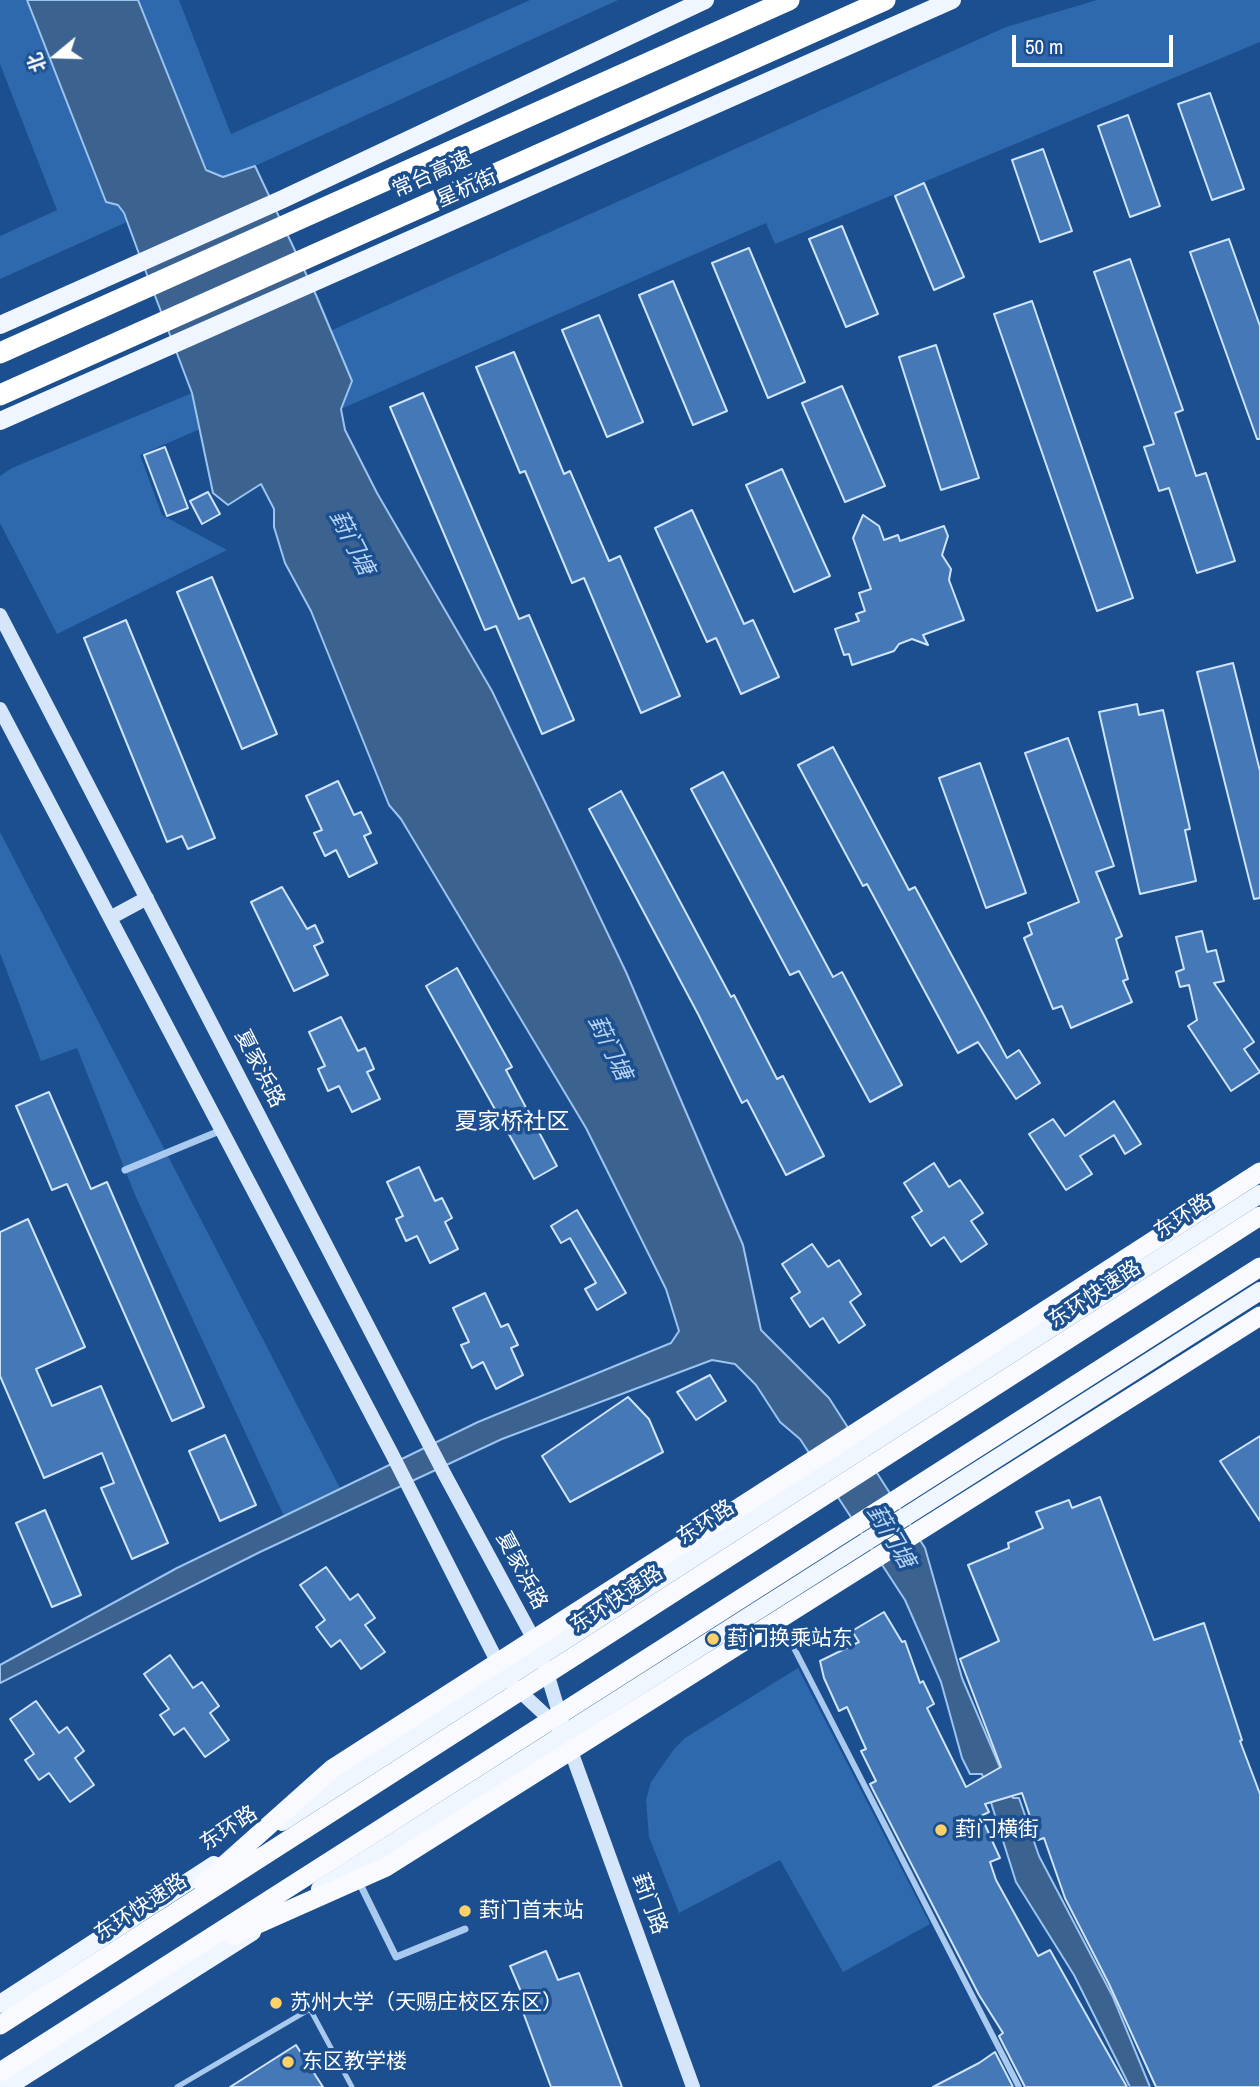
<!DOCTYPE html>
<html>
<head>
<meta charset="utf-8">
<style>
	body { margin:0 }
	#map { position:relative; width:1260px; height:2087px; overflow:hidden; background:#1b4f8f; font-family:"Archivo Narrow","Noto Sans SC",sans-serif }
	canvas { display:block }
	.north { position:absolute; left:21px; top:21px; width:70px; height:70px; -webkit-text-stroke:5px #1b4f8f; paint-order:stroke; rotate:251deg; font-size:19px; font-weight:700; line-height:28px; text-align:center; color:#fff }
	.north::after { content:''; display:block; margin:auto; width:24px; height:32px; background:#fff; clip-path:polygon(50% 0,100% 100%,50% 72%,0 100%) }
	.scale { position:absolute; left:1012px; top:35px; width:161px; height:32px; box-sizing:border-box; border:4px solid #fff; border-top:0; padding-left:9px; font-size:21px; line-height:24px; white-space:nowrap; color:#fff; -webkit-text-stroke:5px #1b4f8f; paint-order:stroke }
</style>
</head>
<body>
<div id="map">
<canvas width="1260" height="2087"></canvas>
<div class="north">北</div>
<div class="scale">50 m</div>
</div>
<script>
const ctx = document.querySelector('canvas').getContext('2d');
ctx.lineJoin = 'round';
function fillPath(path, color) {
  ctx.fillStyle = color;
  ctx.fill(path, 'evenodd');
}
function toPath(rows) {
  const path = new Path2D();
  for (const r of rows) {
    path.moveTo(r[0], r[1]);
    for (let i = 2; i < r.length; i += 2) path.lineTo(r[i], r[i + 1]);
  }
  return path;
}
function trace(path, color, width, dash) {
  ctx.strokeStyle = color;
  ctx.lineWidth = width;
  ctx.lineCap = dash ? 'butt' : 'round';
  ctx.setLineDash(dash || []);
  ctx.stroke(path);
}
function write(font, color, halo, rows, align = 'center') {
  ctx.font = font + ' "Archivo Narrow","Noto Sans SC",sans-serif';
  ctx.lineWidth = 7;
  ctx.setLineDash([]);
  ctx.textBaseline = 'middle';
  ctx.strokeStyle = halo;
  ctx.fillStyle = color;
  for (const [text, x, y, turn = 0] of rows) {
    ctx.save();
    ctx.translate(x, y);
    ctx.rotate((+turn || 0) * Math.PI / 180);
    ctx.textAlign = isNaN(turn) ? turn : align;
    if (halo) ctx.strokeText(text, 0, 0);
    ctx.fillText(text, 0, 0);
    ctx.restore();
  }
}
const green = toPath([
	[0,0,27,0,106,202,118,205,127,222,0,279,0,236,57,210,0,64],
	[138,0,179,0,231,134,530,0,618,0,255,166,223,177,212,174,201,161],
	[1097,0,1260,0,1260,42,775,244,766,223,341,409,352,381,330,331,1006,27],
	[192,393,200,429,140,455,162,515,227,550,57,634,0,523,0,476,12,468],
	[0,832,340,1488,284,1516,135,1195,77,1048,41,1061,0,953],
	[798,1668,930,1924,843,1972,780,1860,679,1913,649,1837,646,1800,651,1782,674,1749,685,1738]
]);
const water = toPath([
	[27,0,138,0,206,170,223,177,255,166,316,295,352,381,341,409,345,430,377,493,492,691,626,972,743,1245,761,1330,829,1398,925,1548,962,1678,1013,1798,1019,1798,1039,1856,1113,1997,1150,2087,1130,2087,1074,1975,1016,1882,982,1774,970,1774,962,1758,941,1682,905,1600,800,1439,780,1422,756,1385,735,1364,712,1360,502,1439,260,1552,0,1683,0,1665,177,1568,478,1422,671,1343,679,1331,666,1289,586,1128,401,819,389,805,311,611,285,563,274,527,274,509,261,484,228,505,213,493,192,393,138,251,124,213,118,205,106,202,27,0]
]);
const building = toPath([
	[1210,93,1244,189,1212,200,1178,104,1210,93],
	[1128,115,1160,206,1130,217,1098,126,1128,115],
	[1043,149,1072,231,1040,242,1012,160,1043,149],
	[924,183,964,277,934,290,895,196,924,183],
	[842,226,878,314,846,327,809,239,842,226],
	[1229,239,1260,326,1260,439,1257,439,1190,252,1229,239],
	[749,248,805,382,768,398,712,263,749,248],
	[1130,259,1183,410,1175,413,1196,476,1206,473,1235,561,1197,573,1169,488,1159,491,1144,447,1154,444,1094,272,1130,259],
	[673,281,727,411,693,425,639,295,673,281],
	[1032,301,1133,598,1097,611,994,314,1032,301],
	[599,315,643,422,607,437,562,330,599,315],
	[936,345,979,478,941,490,899,357,936,345],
	[514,352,564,474,570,471,609,561,620,556,680,696,641,713,584,578,572,583,525,471,520,473,476,367,514,352],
	[842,386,885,486,845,502,802,403,842,386],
	[423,393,519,619,529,615,574,720,542,734,496,626,485,630,390,407,423,393],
	[165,447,188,508,167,516,144,455,165,447],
	[782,469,830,576,794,592,746,485,782,469],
	[208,492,220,514,202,524,190,501,208,492],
	[692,510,744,624,753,620,779,677,741,694,716,638,707,642,655,528,692,510],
	[863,515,879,526,884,540,898,535,900,541,944,526,948,536,942,555,951,569,949,580,964,620,923,635,928,645,912,639,899,644,894,651,852,665,849,654,844,655,835,629,859,621,856,614,865,611,859,593,871,589,853,538,863,515],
	[212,577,277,734,242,749,177,592,212,577],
	[126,620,215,838,188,849,182,836,167,842,84,638,126,620],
	[1233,663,1260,771,1260,898,1254,899,1197,672,1233,663],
	[1137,704,1139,715,1163,710,1190,829,1185,830,1196,881,1140,894,1099,712,1137,704],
	[1068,738,1114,866,1096,872,1122,936,1116,939,1128,979,1123,981,1132,1002,1071,1028,1062,1006,1053,1009,1024,938,1032,934,1028,923,1079,902,1025,753,1068,738],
	[833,747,909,890,915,887,1007,1058,1019,1050,1040,1083,1016,1099,978,1042,958,1053,867,884,863,886,798,765,833,747],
	[980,763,1026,893,986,908,939,778,980,763],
	[723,772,833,977,842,972,902,1085,870,1102,799,971,790,975,691,789,723,772],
	[338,781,354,815,361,812,371,833,364,836,377,863,349,877,336,850,325,856,314,833,322,830,306,796,338,781],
	[621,791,731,997,734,995,777,1079,783,1076,824,1156,786,1175,747,1100,742,1103,698,1014,589,809,621,791],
	[282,887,307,929,315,925,323,942,314,946,328,975,294,991,251,902,282,887],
	[1202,931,1207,952,1216,950,1224,981,1214,983,1254,1042,1244,1049,1260,1072,1231,1091,1188,1026,1197,1020,1189,985,1180,987,1176,972,1184,969,1176,937,1202,931],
	[457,968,512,1067,506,1070,557,1166,534,1179,426,986,457,968],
	[341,1017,358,1051,365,1048,374,1069,367,1072,380,1099,352,1112,339,1086,328,1091,318,1069,325,1066,309,1032,341,1017],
	[49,1092,91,1189,107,1182,204,1407,172,1421,67,1184,52,1190,16,1106,49,1092],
	[1114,1101,1141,1144,1125,1154,1114,1135,1080,1156,1092,1174,1066,1190,1029,1134,1053,1119,1065,1136,1114,1101],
	[934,1163,949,1187,960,1180,983,1213,971,1221,987,1244,961,1262,944,1237,931,1246,912,1217,922,1211,904,1183,934,1163],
	[419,1167,435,1201,442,1198,452,1218,445,1222,458,1249,430,1263,417,1236,406,1241,396,1219,403,1216,387,1182,419,1167],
	[577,1210,626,1293,597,1310,585,1289,596,1283,570,1238,561,1243,551,1226,577,1210],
	[28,1219,85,1347,36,1369,52,1406,101,1386,168,1543,132,1559,101,1488,114,1483,102,1453,44,1478,0,1376,0,1232,28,1219],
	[812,1244,828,1267,839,1260,861,1294,850,1302,865,1325,839,1343,823,1318,810,1327,791,1298,800,1292,782,1264,812,1244],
	[485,1293,501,1327,508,1324,518,1345,511,1348,523,1375,496,1389,483,1362,472,1368,461,1345,469,1342,453,1308,485,1293],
	[710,1375,726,1401,696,1420,677,1392,710,1375],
	[628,1397,649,1419,663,1452,570,1502,542,1456,628,1397],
	[225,1435,256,1505,220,1521,189,1451,225,1435],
	[1260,1436,1260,1521,1220,1461,1260,1436],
	[1100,1497,1154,1640,1204,1623,1242,1740,1240,1741,1260,1794,1260,2087,1156,2087,1109,1984,1065,1898,1044,1838,1038,1840,1022,1793,985,1804,989,1812,981,1816,1000,1858,990,1862,996,1880,1038,1956,1050,1950,1127,2087,1025,2087,999,2036,1003,2033,979,1995,870,1784,876,1781,861,1751,866,1749,847,1707,839,1711,824,1678,820,1661,859,1642,852,1631,884,1612,902,1642,905,1641,920,1683,923,1681,934,1704,927,1708,966,1787,1001,1767,960,1659,999,1641,968,1565,1009,1548,1008,1543,1043,1528,1036,1512,1069,1500,1072,1508,1100,1497],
	[45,1510,81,1595,52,1607,16,1523,45,1510],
	[326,1567,350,1600,358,1594,375,1618,365,1625,385,1652,361,1669,340,1640,331,1647,316,1627,325,1620,300,1585,326,1567],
	[170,1655,193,1688,202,1682,219,1706,210,1713,229,1740,205,1757,184,1728,174,1735,160,1715,169,1709,144,1674,170,1655],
	[36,1701,59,1733,67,1727,84,1751,75,1758,94,1785,70,1802,49,1773,39,1780,25,1760,34,1754,10,1719,36,1701],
	[546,1951,558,1980,579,1973,622,2087,551,2087,517,1996,522,1994,510,1966,546,1951],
	[296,2045,323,2087,230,2087,296,2045],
	[995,2052,1013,2087,933,2087,979,2063,995,2052]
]);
const service = toPath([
	[177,2087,310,2009,352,2087]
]);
const pedestrian = toPath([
	[794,1648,1019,2087]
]);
const minor = toPath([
	[125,1170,222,1130],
	[359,1882,396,1957,465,1929]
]);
const secondary = toPath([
	[0,615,445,1475,538,1647],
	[0,709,392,1454,501,1669],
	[110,918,147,898],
	[545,1666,562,1723],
	[513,1685,557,1726],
	[568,1743,693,2087]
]);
const primary = toPath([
	[0,325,283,199,705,0],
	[0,421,952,0],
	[282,1822,1260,1194],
	[320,1889,1260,1291],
	[0,2004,214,1865],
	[7,2087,252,1932]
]);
const trunk = toPath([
	[1173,1371,1260,1316],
	[804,1466,1260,1172]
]);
const motorway = toPath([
	[0,353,789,0],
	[0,395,885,0]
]);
const trunkBridge = toPath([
	[203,1884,332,1769,804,1466],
	[233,1935,386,1867,1173,1371],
	[0,2025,1260,1216],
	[0,2072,1260,1267]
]);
const markers = [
	[713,1639,7,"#ffd166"],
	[941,1830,7,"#ffd166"],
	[465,1911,7,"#ffd166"],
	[276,2003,7,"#ffd166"],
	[288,2062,7,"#ffd166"]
];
const streetNames = [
	["常台高速",432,175,-24],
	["星杭街",467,189,-24],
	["夏家浜路",259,1069,63],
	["东环路",1183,1217,-33],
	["东环快速路",1095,1295,-33],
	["东环路",706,1523,-33],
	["夏家浜路",521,1571,62],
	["东环快速路",617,1600,-33],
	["东环路",229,1829,-33],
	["葑门路",649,1904,70],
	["东环快速路",141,1908,-33]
];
const poiNames = [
	["葑门换乘站东",727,1639],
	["葑门横街",955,1830],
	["葑门首末站",479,1911],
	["苏州大学（天赐庄校区东区）",290,2003],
	["东区教学楼",302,2062]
];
const waterNames = [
	["葑门塘",351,543,63],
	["葑门塘",609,1048,64],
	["葑门塘",890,1537,59]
];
const neighbourhoodNames = [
	["夏家桥社区",512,1123]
];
fillPath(green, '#2e69ad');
fillPath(water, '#3c6290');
trace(water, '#9cc4f0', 2);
fillPath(building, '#4478b7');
trace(building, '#cfe3fa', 2);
trace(service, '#a9c9ee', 5);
trace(pedestrian, '#a9c9ee', 6);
trace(minor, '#a9c9ee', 7);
trace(secondary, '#d6e6fa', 14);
trace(primary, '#f0f6ff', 18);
trace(trunk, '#f8faff', 19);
trace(motorway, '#fff', 21);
trace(trunkBridge, '#f8faff', 19);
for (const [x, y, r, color] of markers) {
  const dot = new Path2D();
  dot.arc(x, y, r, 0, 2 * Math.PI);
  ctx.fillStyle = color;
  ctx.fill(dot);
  trace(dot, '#1b4f8f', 2.5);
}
write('21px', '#fff', '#1b4f8f', streetNames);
write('21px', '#fff', '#1b4f8f', poiNames, 'left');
write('italic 23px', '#b5d3f5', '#1b4f8f', waterNames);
write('23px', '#fff', '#1b4f8f', neighbourhoodNames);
</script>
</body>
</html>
